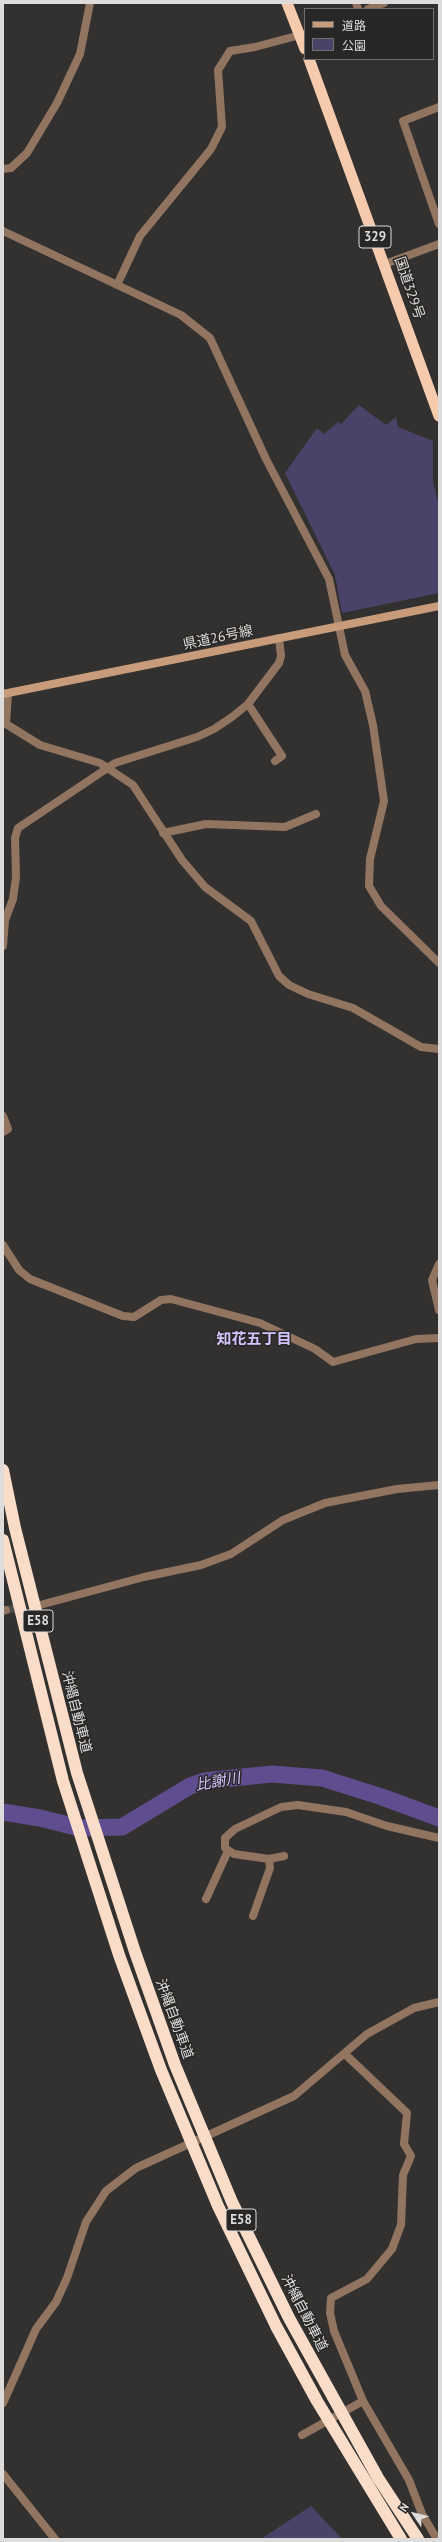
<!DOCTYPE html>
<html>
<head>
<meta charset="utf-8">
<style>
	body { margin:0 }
	#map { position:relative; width:442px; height:2542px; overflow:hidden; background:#33312f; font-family:"PT Sans","Noto Sans JP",sans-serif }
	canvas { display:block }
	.frame { position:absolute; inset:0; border:4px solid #dddcdb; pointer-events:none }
	.legend { position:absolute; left:304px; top:8px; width:130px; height:52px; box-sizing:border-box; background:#292725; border:1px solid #716f6e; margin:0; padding:5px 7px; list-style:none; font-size:12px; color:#dddcdb }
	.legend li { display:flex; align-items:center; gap:8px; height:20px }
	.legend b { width:20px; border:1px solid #716f6e }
	.north { position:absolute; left:394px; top:2494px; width:40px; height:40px; -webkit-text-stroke:3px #292725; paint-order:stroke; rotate:305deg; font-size:11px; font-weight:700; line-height:16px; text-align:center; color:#dddcdb }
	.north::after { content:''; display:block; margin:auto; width:14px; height:18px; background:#dddcdb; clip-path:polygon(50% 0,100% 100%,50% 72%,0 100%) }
</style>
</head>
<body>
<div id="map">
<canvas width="442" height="2542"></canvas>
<div class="frame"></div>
<ul class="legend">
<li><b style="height:5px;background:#c89b7a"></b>道路</li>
<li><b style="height:11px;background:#4b4269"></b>公園</li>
</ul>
<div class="north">N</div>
</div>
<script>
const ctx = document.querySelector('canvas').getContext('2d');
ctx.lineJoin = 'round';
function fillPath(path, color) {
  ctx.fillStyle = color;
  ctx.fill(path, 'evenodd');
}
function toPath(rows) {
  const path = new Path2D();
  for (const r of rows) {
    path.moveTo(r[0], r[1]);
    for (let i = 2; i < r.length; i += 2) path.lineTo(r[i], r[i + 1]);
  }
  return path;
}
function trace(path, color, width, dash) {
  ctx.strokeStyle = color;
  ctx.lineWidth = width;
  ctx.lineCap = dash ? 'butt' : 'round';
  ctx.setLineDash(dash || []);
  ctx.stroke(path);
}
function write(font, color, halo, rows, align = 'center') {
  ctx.font = font + ' "PT Sans","Noto Sans JP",sans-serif';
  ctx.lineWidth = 3;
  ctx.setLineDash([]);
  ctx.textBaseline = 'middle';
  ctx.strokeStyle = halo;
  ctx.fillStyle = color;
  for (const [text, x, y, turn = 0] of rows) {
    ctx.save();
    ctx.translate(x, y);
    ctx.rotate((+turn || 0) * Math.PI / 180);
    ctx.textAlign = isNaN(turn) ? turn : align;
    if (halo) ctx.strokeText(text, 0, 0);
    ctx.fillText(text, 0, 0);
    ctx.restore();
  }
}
const green = toPath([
	[359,405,386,425,396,417,398,427,433,441,433,481,439,507,439,593,342,613,335,575,285,473,317,428,324,434,338,422,341,424],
	[311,2506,342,2539,261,2539]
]);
const river = toPath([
	[3,1812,40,1818,80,1828,122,1827,190,1786,204,1781,272,1774,322,1778,382,1797,439,1818]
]);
const minorTunnel = toPath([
	[6,1610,39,1605]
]);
const minor = toPath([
	[356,3,358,9],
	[439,107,403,121,439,224],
	[3,169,11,168,27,153,57,103,80,54,90,3],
	[3,231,181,315,210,338,266,459,329,579,345,655,365,691,373,725,384,801,370,859,369,886,381,906,439,963],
	[385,264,439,244],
	[117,285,140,236,211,149,222,127,218,70,230,51,255,47,300,35],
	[8,694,6,724,40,745,100,763,133,785,182,860,205,887,251,921,279,976,289,985,308,994,353,1008,421,1047,439,1049],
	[248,704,282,756,275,761],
	[163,833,206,824,285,827,316,814],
	[3,946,5,920,13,899,16,877,15,838,18,828,115,763,197,737,214,729,232,717,248,704,279,663,281,656,279,638],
	[3,1116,8,1129,3,1132],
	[3,1245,19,1270,30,1279,123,1316,134,1317,161,1300,171,1299,260,1323,315,1349,333,1362,416,1339,439,1338],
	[439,1264,432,1280,439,1310],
	[3,1611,6,1610],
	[284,1856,269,1859,234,1854,225,1848,225,1838,235,1829,281,1807,298,1805,346,1812,387,1826,439,1838],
	[206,1899,228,1851],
	[253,1916,270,1868,269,1859],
	[345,2054,407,2113,404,2144,411,2156,403,2175,401,2225,392,2249,367,2279,331,2298,330,2313,334,2331,363,2401,409,2480,422,2514,437,2539],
	[302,2435,363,2401],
	[3,2474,55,2539]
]);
const tertiary = toPath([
	[368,9,384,3],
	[40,1605,144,1577,201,1565,231,1554,283,1520,325,1503,397,1489,439,1485],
	[3,2403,36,2329,56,2302,67,2278,86,2222,106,2191,136,2168,294,2096,367,2034,414,2008,439,2002]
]);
const secondary = toPath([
	[3,694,439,606]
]);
const trunk = toPath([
	[287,3,305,49],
	[309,59,439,416]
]);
const motorway = toPath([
	[3,1470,15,1528,77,1773,135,1952,175,2065,232,2202,289,2318,378,2478,418,2539],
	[3,1540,63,1781,119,1955,161,2070,218,2206,276,2326,317,2401,401,2539]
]);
const shields = [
	[375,237,32],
	[38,1621,30],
	[241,2220,30]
];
const shieldNames = [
	["329",375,237],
	["E58",38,1621],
	["E58",241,2220]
];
const streetNames = [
	["国道329号",409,288,71],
	["県道26号線",218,638,-12],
	["沖縄自動車道",76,1712,76],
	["沖縄自動車道",174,2019,70],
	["沖縄自動車道",304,2313,63]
];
const neighbourhoodNames = [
	["知花五丁目",254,1340]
];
const waterNames = [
	["比謝川",218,1782,-10]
];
fillPath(green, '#4b4269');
trace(river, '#5f4d8f', 17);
trace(minorTunnel, '#4c4b49', 8, [8, 4]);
trace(minor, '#927561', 8);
trace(tertiary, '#927561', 8);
trace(secondary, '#c89b7a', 8);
trace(trunk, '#f6caac', 11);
trace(motorway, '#faddc9', 12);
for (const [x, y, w] of shields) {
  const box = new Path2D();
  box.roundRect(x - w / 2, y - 11, w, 22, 3);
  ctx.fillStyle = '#292725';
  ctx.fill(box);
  trace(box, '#dddcdb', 1);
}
write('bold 13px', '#dddcdb', null, shieldNames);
write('14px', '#dddcdb', '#292725', streetNames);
write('bold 15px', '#d2c5ff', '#292725', neighbourhoodNames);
write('italic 15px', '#d1c4fe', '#292725', waterNames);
</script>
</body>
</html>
